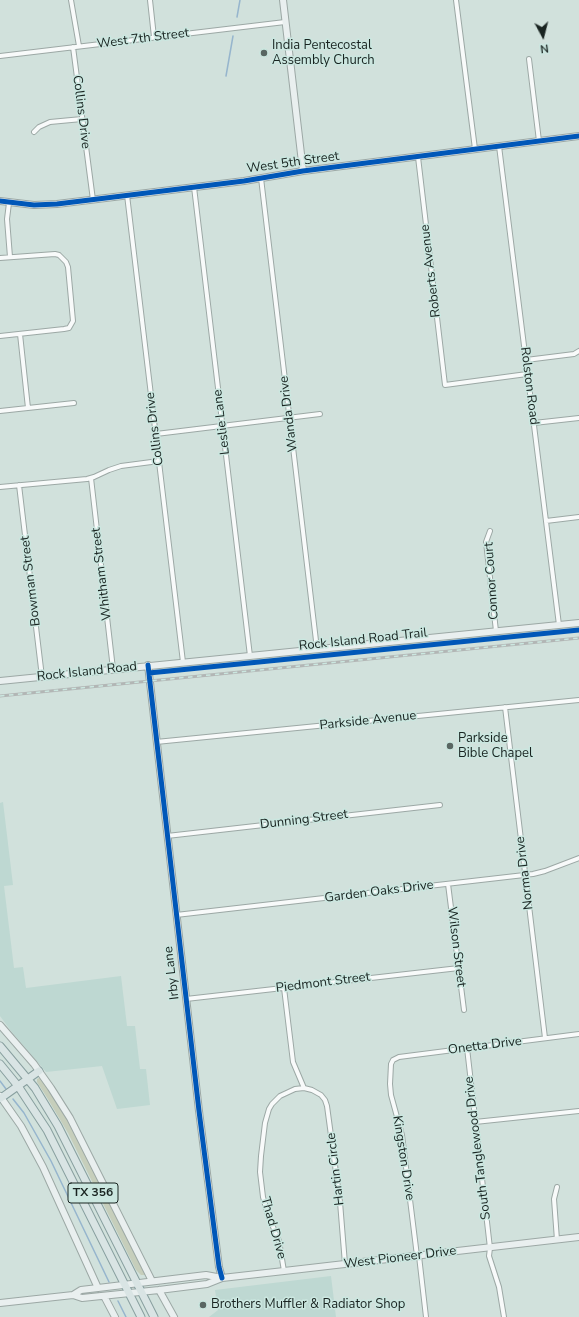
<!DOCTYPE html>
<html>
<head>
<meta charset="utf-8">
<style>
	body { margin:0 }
	#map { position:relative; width:579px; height:1317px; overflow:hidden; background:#d1e1dc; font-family:"Nunito Sans",sans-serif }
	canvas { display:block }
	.north { position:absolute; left:523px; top:16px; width:40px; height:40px; -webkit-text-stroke:3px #cbe7e0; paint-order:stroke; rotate:173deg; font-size:11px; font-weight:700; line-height:16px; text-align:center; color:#192421 }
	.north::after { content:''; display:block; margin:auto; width:14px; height:18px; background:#192421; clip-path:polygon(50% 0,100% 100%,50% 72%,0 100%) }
</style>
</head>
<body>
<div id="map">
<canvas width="579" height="1317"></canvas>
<div class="north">N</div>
</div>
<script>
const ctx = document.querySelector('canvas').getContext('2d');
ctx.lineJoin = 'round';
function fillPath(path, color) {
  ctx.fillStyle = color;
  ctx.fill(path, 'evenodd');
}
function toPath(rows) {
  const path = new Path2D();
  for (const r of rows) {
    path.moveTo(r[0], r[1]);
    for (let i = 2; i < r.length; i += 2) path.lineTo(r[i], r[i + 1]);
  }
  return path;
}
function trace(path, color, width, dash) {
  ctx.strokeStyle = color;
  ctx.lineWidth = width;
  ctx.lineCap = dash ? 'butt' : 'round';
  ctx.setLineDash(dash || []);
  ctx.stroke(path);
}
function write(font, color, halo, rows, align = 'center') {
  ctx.font = font + ' "Nunito Sans",sans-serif';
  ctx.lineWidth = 3;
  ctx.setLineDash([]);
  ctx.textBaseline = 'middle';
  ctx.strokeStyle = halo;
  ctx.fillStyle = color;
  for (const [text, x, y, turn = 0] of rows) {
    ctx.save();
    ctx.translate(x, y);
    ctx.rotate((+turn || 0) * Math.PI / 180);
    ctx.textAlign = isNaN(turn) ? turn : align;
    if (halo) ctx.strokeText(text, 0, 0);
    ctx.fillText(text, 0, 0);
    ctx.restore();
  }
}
const built = toPath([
	[3,802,13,885,4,886,14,968,23,967,26,988,121,976,127,1026,135,1026,140,1069,146,1069,150,1105,117,1109,102,1066,46,1072,11,1031,0,1016,0,803],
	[331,1276,336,1317,209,1317,218,1310,215,1290]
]);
const green = toPath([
	[39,1078,41,1078,60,1106,75,1134,146,1275,141,1275,136,1270,68,1133,46,1096,37,1082,37,1079]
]);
const stream = toPath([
	[237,17,240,0],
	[226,76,233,36],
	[0,1081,6,1089],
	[13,1099,24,1113,51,1161,109,1282],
	[118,1301,126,1317]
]);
const street = toPath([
	[71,0,79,46],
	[150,0,154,37],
	[456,0,475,149],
	[73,47,93,200],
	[0,56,285,22],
	[529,59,539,141],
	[34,132,39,127,50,122,82,119],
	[499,146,559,625],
	[418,157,445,385,527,374],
	[261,178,317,649],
	[194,187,250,656],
	[127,195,183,662],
	[9,203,7,219,10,257],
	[0,258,55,254,59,255,66,262,68,267,73,321,69,328,64,329,0,336],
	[20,334,28,408],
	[526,360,574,354,579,351],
	[0,411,74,403],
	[534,423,579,418],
	[156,434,320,414],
	[91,478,113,669],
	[19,485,42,677],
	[0,487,87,479,94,477,109,470,121,466,159,461],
	[546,521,579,517],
	[490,531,486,542,496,631],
	[505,707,545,1038],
	[156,742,579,700],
	[167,836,440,805],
	[448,884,464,1010],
	[176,915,533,874,545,871,579,858],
	[284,988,293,1062,304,1088],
	[186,999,459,968],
	[467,1048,490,1248,489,1256,499,1287,504,1317],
	[475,1122,579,1111],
	[557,1187,554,1199,557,1240],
	[417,1256,402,1135,391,1095,390,1084,391,1064,393,1060,399,1057,579,1034],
	[419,1256,426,1317],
	[284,1271,279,1241,268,1215,263,1197,260,1172,261,1156,265,1123,269,1109,272,1104,280,1096,295,1089,304,1088,312,1090,321,1095,325,1100,327,1106,340,1202,345,1264]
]);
const secondary = toPath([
	[283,0,303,171],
	[0,201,34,205,57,204,244,181,303,171,579,136],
	[148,665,199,1111,219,1267,222,1278],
	[0,681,579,623],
	[0,1025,34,1064,51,1088,70,1118,152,1281],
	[0,1096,21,1126,43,1167,98,1288],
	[159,1290,174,1317],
	[73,1295,82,1298,159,1290,207,1284,222,1278],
	[104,1296,115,1317],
	[0,1303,73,1295,81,1290,98,1288,206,1275,222,1278,284,1271,579,1237]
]);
const primary = toPath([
	[0,1046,35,1088,58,1126,154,1317],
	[0,1064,18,1086,47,1130,141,1317],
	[1,1098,39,1071]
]);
const rail = toPath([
	[0,696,579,638]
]);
const cycleway = toPath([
	[0,201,34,205,57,204,244,181,303,171,579,136],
	[148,665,199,1111,219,1267,222,1278],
	[149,673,579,630]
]);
const markers = [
	[264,53,4,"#596662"],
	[450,746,4,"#596662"],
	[203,1305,4,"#596662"]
];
const shields = [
	[93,1193,50]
];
const shieldNames = [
	["TX 356",93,1193]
];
const streetNames = [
	["West 7th Street",143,39,-7],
	["Collins Drive",81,112,83],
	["West 5th Street",293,163,-8],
	["Roberts Avenue",431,271,-97],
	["Rolston Road",529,386,83],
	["Wanda Drive",289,414,-97],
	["Leslie Lane",222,422,-97],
	["Collins Drive",155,429,-97],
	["Whitham Street",102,574,-97],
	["Bowman Street",31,581,-97],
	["Connor Court",492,581,-94],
	["Rock Island Road Trail",363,640,-6],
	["Rock Island Road",87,672,-6],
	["Parkside Avenue",368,721,-6],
	["Dunning Street",304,820,-7],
	["Norma Drive",525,873,-97],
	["Garden Oaks Drive",379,892,-7],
	["Wilson Street",456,947,83],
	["Irby Lane",172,973,-97],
	["Piedmont Street",323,983,-7],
	["Onetta Drive",485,1046,-7],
	["South Tanglewood Drive",478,1148,-97],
	["Kingston Drive",403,1158,81],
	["Hartin Circle",336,1169,-97],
	["Thad Drive",273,1228,74],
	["West Pioneer Drive",400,1258,-7]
];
const poiNames = [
	["India Pentecostal",272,46],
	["Assembly Church",272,61],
	["Parkside",458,739],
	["Bible Chapel",458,754],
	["Brothers Muffler & Radiator Shop",211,1305]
];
fillPath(built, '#bed8d2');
fillPath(green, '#c6cebb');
trace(stream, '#96b5cd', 1.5);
trace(street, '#9ca8a5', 6);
trace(secondary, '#9ca8a5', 8);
trace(primary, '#889f9f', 9);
trace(street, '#f8fafa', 4);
trace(secondary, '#e9efef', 6);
trace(primary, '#d9e4e4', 7);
trace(rail, '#b2b6b5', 3);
trace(rail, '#cbe7e0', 1.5, [4.5]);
trace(cycleway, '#0057b8', 5);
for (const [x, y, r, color] of markers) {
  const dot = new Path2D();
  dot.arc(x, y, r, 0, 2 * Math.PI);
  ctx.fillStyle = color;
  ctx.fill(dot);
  trace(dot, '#cbe7e0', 1.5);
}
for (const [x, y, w] of shields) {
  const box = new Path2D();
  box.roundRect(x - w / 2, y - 10, w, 20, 3);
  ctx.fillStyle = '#cbe7e0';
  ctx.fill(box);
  trace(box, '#192421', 1);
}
write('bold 12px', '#192421', null, shieldNames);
write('13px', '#192421', '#cbe7e0', streetNames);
write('13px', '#192421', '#cbe7e0', poiNames, 'left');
</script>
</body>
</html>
